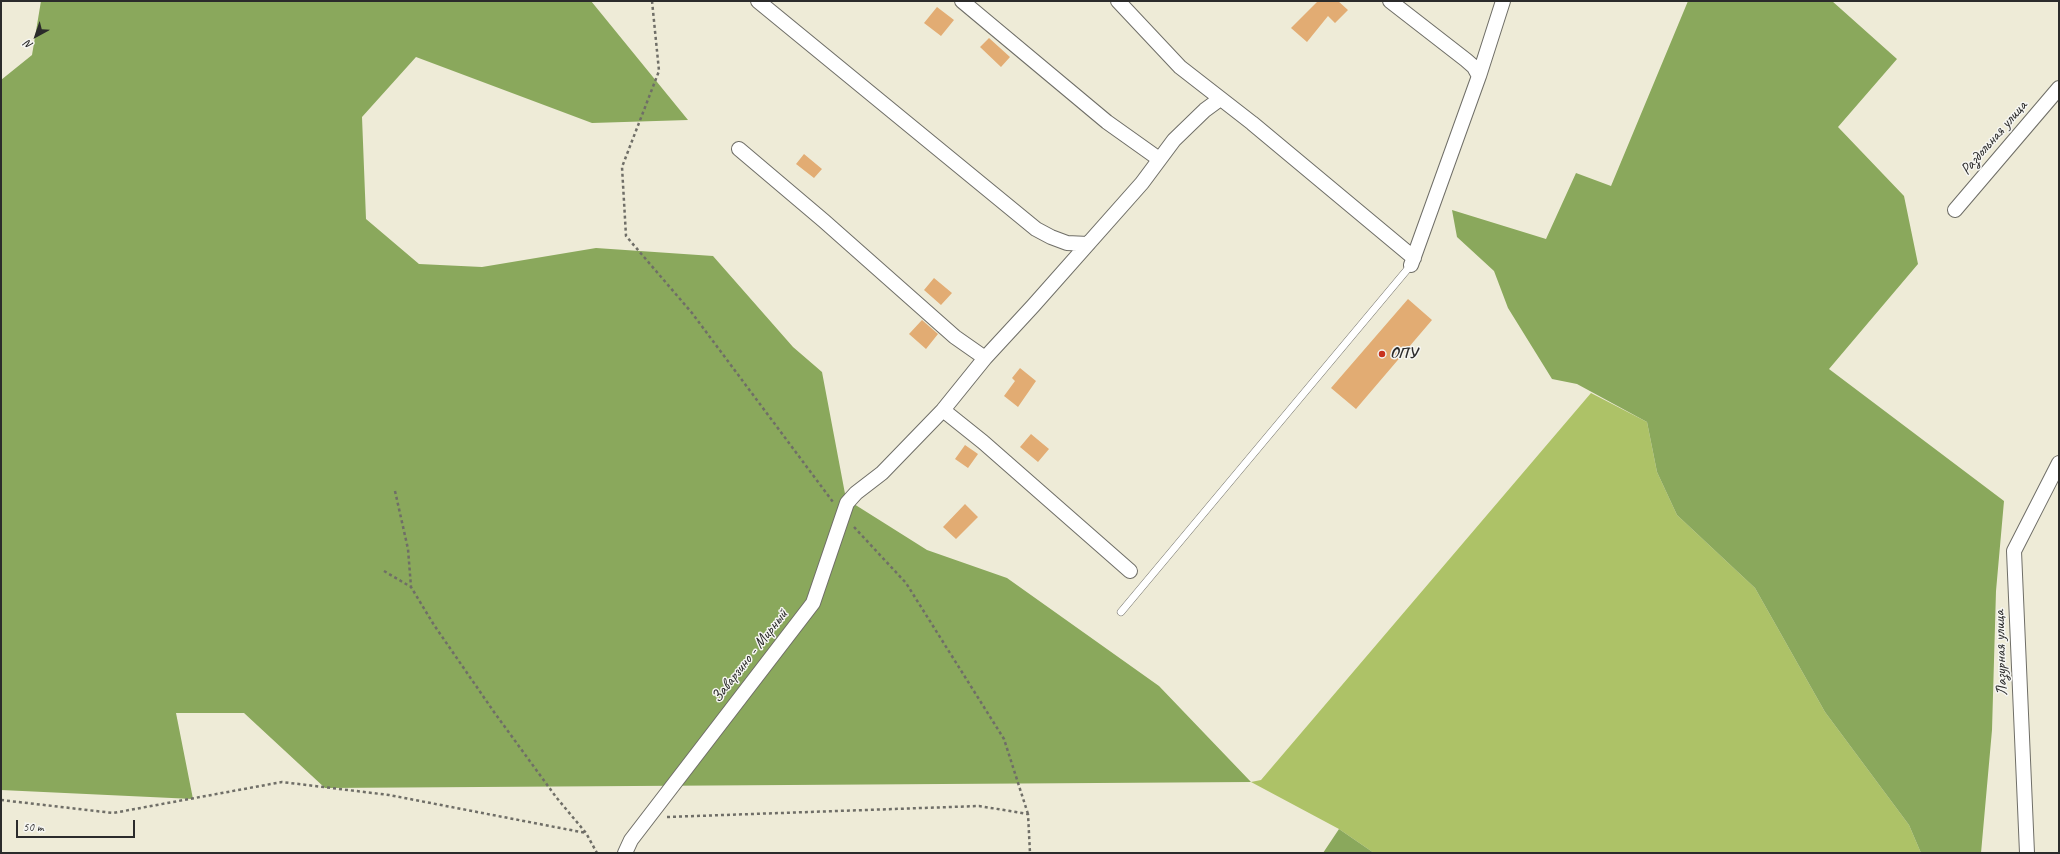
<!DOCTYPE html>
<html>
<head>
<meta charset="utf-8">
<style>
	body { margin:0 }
	#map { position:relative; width:2060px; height:854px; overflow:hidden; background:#eeebd7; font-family:Caveat,sans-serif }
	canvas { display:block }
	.frame { position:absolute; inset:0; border:2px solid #2b2b2b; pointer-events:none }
	.north { position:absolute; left:16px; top:16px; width:40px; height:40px; -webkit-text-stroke:3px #f6f6f2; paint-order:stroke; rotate:220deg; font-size:11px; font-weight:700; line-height:16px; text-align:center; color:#2b2b2b }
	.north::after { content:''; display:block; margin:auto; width:14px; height:18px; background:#2b2b2b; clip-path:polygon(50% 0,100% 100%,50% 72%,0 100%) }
	.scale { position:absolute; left:16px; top:820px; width:119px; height:18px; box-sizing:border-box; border:2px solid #2b2b2b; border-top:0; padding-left:5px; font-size:12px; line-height:14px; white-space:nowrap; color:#2b2b2b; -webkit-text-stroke:3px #f6f6f2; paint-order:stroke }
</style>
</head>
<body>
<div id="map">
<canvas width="2060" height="854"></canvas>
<div class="frame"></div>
<div class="north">N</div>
<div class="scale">50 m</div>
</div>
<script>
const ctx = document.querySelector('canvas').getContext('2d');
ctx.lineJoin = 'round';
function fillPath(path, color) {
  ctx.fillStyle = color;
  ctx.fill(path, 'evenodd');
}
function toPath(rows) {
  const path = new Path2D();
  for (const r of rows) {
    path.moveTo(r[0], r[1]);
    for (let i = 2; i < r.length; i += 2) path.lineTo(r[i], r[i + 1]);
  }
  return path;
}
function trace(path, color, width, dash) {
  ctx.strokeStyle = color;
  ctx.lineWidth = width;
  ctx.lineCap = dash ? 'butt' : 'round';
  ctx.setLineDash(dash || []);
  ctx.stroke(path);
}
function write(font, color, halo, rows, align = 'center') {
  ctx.font = font + ' Caveat,sans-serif';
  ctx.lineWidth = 3;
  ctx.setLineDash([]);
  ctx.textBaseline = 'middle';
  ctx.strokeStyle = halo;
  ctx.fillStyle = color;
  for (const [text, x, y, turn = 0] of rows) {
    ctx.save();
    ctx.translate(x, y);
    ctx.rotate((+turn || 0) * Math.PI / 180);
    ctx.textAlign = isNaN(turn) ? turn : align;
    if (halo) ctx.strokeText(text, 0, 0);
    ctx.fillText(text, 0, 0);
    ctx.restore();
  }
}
const green = toPath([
	[1591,393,1647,422,1657,472,1677,515,1755,588,1825,712,1909,825,1921,853,1374,853,1339,829,1251,782,1261,780]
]);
const forest = toPath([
	[41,1,591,1,688,120,592,123,416,57,362,117,366,219,419,264,482,267,596,248,713,256,793,347,822,372,846,499,927,550,1007,578,1159,686,1251,782,325,788,244,713,176,713,193,799,1,790,1,80,32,55],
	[1688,1,1832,1,1897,59,1838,127,1904,196,1918,264,1829,369,2004,501,1996,591,1992,730,1981,853,1921,853,1909,825,1825,712,1755,588,1677,515,1657,472,1647,422,1577,384,1552,379,1508,308,1494,271,1457,237,1452,210,1546,239,1576,173,1611,186],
	[1339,829,1374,853,1323,853]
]);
const building = toPath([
	[1318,1,1338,1,1348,10,1335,23,1328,16,1307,42,1291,28],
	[937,7,954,20,941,36,924,23],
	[989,38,1010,57,1001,67,980,47],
	[804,154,822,169,814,178,796,164],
	[934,278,952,293,941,305,924,290],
	[1408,299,1432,320,1356,409,1331,388],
	[922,320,938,334,926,349,909,334],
	[1020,368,1036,381,1018,407,1004,396,1015,381,1012,378],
	[1031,434,1049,449,1038,462,1020,447],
	[965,445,978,454,968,468,955,459],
	[965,504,978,517,956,539,943,527]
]);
const path = toPath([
	[652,1,659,71,622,167,626,236,692,313,833,502],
	[395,491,408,549,411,587],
	[854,527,906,583,1004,739,1028,814],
	[384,571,411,587,434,625,494,712,556,797,586,833,597,853],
	[1,800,113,813,282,782,389,795,586,833],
	[667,817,979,806,1028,814,1030,853]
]);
const lane = toPath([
	[1121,612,1411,265]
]);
const street = toPath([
	[758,1,1036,229,1051,237,1067,243,1088,244],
	[962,1,1107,122,1159,159],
	[1118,1,1180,67,1252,123,1414,258],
	[1390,1,1466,60,1474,67,1479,76],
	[739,149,824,221,955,337,985,358],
	[1955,210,2059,88],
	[1411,265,1479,76,1503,1],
	[943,410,983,442,1130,571],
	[625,853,631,840,813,603,847,503,856,493,882,473,943,410,985,358,1033,306,1142,183,1174,140,1205,110,1220,99],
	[2027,853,2014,551,2059,463]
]);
const markers = [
	[1382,354,4,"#c8321e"]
];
const streetNames = [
	["Раздольная улица",1994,138,-49],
	["Лазурная улица",2001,653,-92],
	["Заварзино - Мирный",750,656,-52]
];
const poiNames = [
	["ОПУ",1390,354]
];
fillPath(green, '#adc267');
fillPath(forest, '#8aa85c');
fillPath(building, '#e2ac73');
trace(lane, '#6f6e67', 8);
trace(street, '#6f6e67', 16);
trace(path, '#6f6e67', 2.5, [3, 3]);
trace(lane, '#fff', 7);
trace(street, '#fff', 14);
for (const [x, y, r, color] of markers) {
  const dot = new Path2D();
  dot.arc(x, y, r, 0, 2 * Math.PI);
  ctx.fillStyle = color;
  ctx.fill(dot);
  trace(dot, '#f6f6f2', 1.5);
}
write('16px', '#2b2b2b', '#f6f6f2', streetNames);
write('bold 16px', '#2b2b2b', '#f6f6f2', poiNames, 'left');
</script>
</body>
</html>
